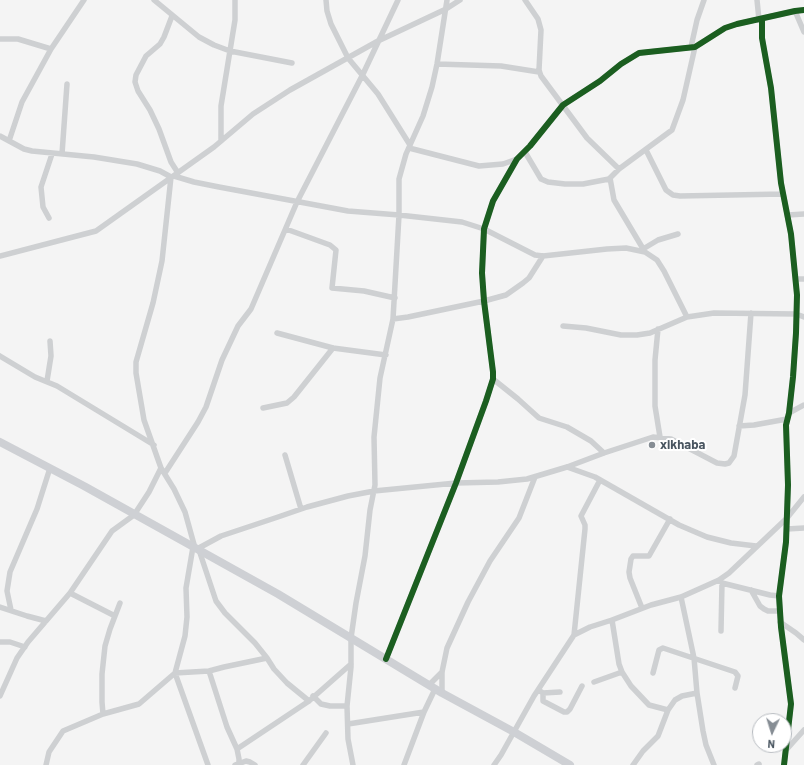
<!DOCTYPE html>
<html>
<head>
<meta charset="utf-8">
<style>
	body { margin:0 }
	#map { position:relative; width:804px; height:765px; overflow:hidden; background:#f4f4f4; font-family:Barlow,sans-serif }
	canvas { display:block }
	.north { position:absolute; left:752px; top:713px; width:40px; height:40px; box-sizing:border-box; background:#fff; border:1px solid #b7bbc0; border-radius:50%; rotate:184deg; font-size:11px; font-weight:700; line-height:16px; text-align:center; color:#4a5661 }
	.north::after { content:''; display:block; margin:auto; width:14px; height:18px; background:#868d94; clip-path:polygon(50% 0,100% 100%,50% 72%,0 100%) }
</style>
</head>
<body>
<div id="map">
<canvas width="804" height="765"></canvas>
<div class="north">N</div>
</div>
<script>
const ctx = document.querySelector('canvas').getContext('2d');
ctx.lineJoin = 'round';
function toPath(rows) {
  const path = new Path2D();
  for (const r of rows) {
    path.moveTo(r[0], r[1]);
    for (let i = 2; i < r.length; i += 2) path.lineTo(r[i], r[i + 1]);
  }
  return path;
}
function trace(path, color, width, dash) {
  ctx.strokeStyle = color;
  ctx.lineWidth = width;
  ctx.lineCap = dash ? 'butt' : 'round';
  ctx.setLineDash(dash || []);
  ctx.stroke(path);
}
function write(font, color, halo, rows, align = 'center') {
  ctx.font = font + ' Barlow,sans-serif';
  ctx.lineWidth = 4;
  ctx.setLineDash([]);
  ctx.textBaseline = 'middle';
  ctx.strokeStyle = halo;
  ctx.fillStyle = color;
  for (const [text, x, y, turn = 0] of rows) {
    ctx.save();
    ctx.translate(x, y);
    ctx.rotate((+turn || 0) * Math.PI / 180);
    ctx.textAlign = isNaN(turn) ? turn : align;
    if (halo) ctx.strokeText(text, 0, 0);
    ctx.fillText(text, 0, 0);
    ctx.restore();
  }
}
const street = toPath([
	[154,0,199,37,214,45,230,51,292,63],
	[326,0,327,11,331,24,348,58,378,94,410,145],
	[525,0,538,19,541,30,539,70,541,76,587,138,619,169],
	[757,0,759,20],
	[795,11,804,32],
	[172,16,164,37,160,44,146,56,136,75,135,82,138,91,150,110,159,129,171,162,178,173],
	[762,19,762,38,771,88,781,183,791,234,797,295,796,333,793,377,789,413,786,425,788,485,786,542,779,596,781,627,791,704,784,765],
	[0,39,18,39,51,49],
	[691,47,697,20,704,0],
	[437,64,501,66,539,72],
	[0,136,24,149,32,151,94,157,137,164,160,171,171,177,162,261,153,303,136,362,136,373,144,420,161,468,174,489,185,512,195,548],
	[9,141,22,102,51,49,84,0],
	[221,141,221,106,235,20,235,0],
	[409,148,479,166,503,164,517,159],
	[646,150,666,190,673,195,680,196,783,194],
	[525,152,541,179,548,182,565,184,583,184,609,179,619,169,672,130,683,100,695,47],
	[62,154,67,84],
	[174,176,194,182,219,187,348,211,399,215,462,222,484,229,535,255,543,256,607,249,626,248,645,252,657,260,664,271,687,317],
	[610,178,614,200,645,252],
	[788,215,804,214],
	[49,218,43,207,41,187,52,154],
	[286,229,330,245,336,250,332,288,364,291,395,298],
	[643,249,658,240,678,234],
	[0,256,96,231,214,147,253,114,290,90,378,41,446,9,460,0],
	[796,279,804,279],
	[393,319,408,317,484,301,506,295,523,283,529,278,543,256],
	[563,326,586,328,621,335,637,335,650,333,687,317,714,313,796,314,804,317],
	[658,329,655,360,655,406,660,437],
	[277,333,333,348,386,355],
	[0,356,35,377,57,386,154,445],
	[493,379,518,399,539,418,567,427,591,441,604,453],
	[47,381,51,356,50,341],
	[263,408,287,403,294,397,333,348],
	[789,413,804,405],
	[739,426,754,425,787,419],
	[285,455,301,509],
	[567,467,595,477,679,525,707,537,731,543,756,546],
	[165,473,198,422,206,407,222,360,238,326,251,309,297,202,363,74,398,0],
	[787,529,804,528],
	[197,549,221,536,278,517,307,507,348,496,374,491,456,483,498,482,527,479,567,467,604,453,653,437,671,439,717,463,725,464,729,463,734,456,745,395,751,313],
	[199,550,216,601,225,613,255,643,267,658,274,669,287,683,309,701],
	[719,580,722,583,770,595,779,596],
	[751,590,760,606,764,609,768,611,779,611],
	[70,593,115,616],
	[681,597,694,658,697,693,703,731,706,745,714,765],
	[0,607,27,616,46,621],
	[642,608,630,578,629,572,631,559,633,556,649,556,670,519],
	[11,610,7,591,10,572,37,509,50,468],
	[612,620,619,664,622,672,631,686,649,705,668,710],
	[780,622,796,633,804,640],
	[721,631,722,583],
	[574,635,585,529,585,525,581,516,600,480],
	[0,642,10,642,25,647],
	[386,659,456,483,486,401,493,379,493,372,484,301,482,273,484,229,493,201,517,159,530,146,563,105,600,81,621,64,639,53,695,47,725,28,737,24,795,11,804,10],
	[209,671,227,727,237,749],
	[175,673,208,765],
	[175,673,209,671,224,667,267,658],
	[653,673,659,650,663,648,735,672,738,676,735,688],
	[594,682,622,672],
	[429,685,442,672],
	[540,691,543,693,560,692],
	[442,693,442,672,447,648,468,602,490,561,519,518,535,477],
	[543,693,543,701,564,712,567,712,570,709,582,686],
	[0,696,17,658,28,642,70,593,112,531,134,515,149,492,161,468],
	[313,696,321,704,330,706,347,706],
	[103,714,102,702,102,674,105,646,110,629,120,603],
	[348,724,424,712],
	[787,749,804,730],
	[46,765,49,752,63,731,103,714,139,704,175,673,185,636,187,617,186,588,193,547],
	[235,765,246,761,250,762,255,765],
	[239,765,239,759,237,749,309,701,351,664],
	[303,765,326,733],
	[353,765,348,739,347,706,351,667,351,638,356,603,365,556,370,510,375,485,374,437,380,378,393,319,399,215,399,179,406,154,423,116,432,87,437,64,447,0],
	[404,765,424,712,435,689],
	[494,765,501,755,534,696,574,635,590,627,612,620,651,605,681,597,719,580,729,573,787,518,804,497],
	[633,765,643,751,658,736,668,710,675,700,682,696,697,693],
	[757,765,759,764]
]);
const secondary = toPath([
	[0,442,84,486,278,594,442,693,514,732,570,765]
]);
const cycleway = toPath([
	[762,19,762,38,771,88,781,183,791,234,797,295,796,333,793,377,789,413,786,425,788,485,786,542,779,596,781,627,791,704,784,765],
	[386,659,456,483,486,401,493,379,493,372,484,301,482,273,484,229,493,201,517,159,530,146,563,105,600,81,621,64,639,53,695,47,725,28,737,24,795,11,804,10]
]);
const markers = [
	[652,445,4,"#868d94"]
];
const poiNames = [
	["xikhaba",660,445]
];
trace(street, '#ced0d2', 5.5);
trace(secondary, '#ced0d4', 8);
trace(cycleway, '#1b5e20', 6);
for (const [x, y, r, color] of markers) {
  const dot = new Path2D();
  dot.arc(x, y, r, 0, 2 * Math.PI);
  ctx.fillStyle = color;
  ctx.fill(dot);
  trace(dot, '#fff', 1.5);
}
write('bold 13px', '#4a5661', '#fff', poiNames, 'left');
</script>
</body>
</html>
